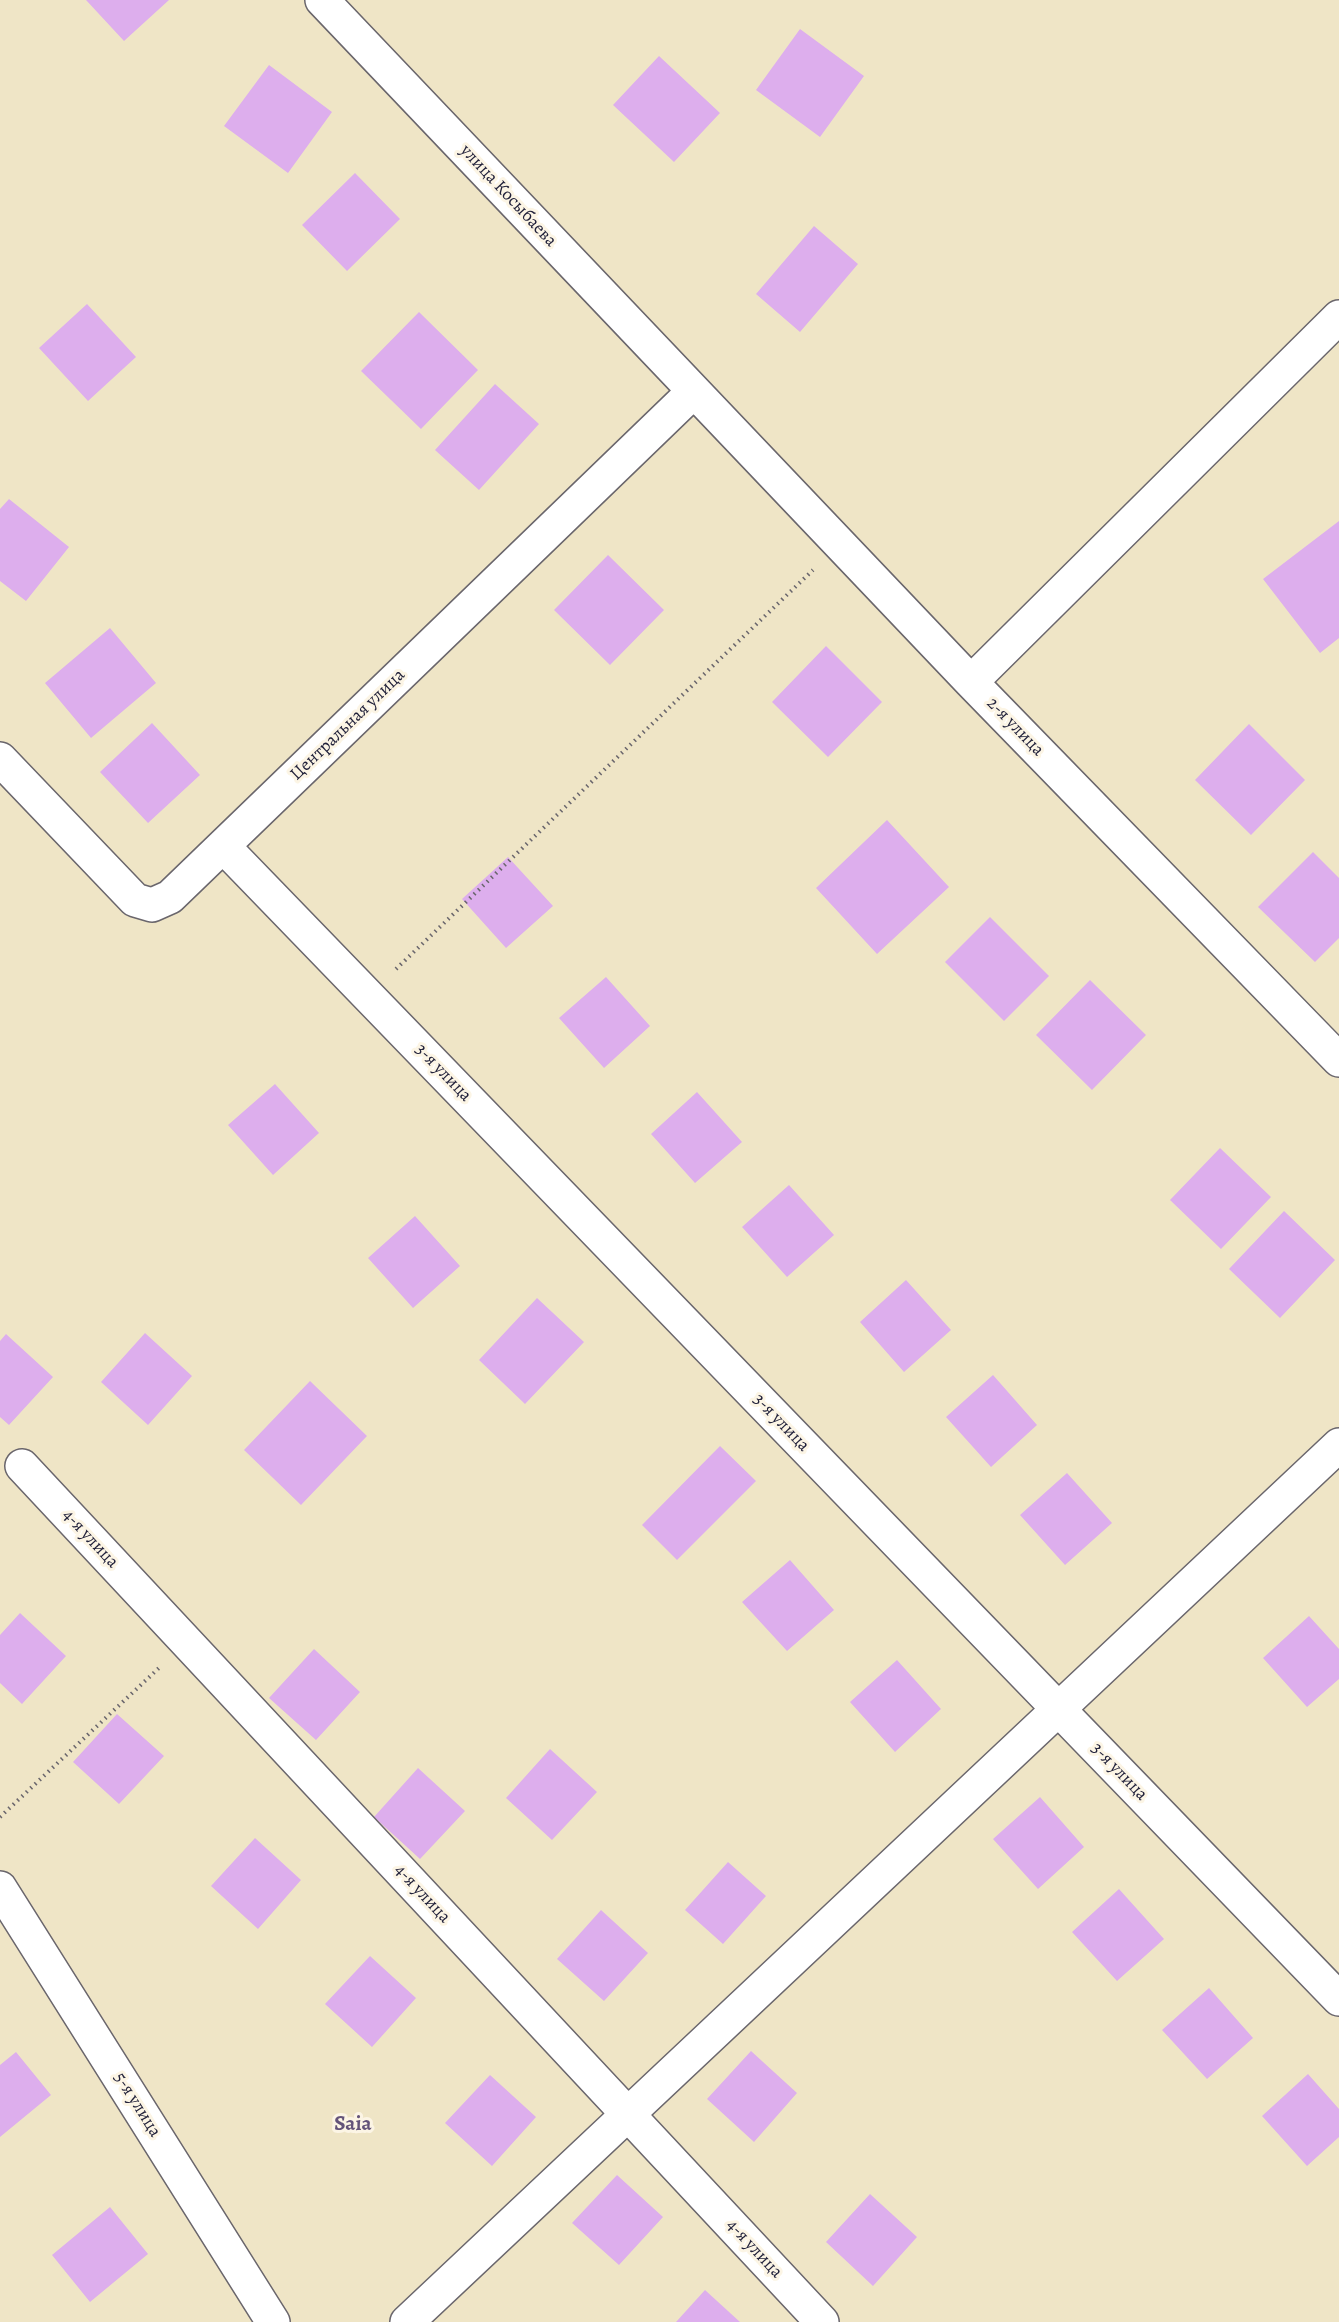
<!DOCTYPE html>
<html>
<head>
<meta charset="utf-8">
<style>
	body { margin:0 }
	canvas { display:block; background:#efe5c6 }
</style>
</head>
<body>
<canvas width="1339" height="2322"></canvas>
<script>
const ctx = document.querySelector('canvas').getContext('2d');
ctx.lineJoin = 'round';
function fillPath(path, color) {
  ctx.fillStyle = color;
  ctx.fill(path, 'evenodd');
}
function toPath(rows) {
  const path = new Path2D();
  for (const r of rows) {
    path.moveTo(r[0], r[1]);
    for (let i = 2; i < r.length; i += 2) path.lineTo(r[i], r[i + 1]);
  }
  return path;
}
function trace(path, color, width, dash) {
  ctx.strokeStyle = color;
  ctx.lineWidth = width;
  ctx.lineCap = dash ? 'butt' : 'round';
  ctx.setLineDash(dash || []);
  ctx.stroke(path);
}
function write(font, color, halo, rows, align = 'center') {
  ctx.font = font + ' Alegreya,serif';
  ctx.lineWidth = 6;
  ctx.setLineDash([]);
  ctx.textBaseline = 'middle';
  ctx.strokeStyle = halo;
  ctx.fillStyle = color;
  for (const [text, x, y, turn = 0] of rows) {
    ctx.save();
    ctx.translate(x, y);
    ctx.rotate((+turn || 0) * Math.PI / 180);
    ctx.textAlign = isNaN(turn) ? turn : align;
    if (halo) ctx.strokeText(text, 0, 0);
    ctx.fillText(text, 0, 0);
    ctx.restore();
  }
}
const building = toPath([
	[86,0,169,0,124,41],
	[800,29,864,76,820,137,756,90],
	[659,56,720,113,674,162,613,105],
	[269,65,332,112,288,173,224,126],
	[355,173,400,219,347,271,302,225],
	[814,226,858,264,800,332,756,294],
	[87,304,136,357,88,401,39,348],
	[419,312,478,370,421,429,361,371],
	[495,384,539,424,479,490,435,450],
	[9,499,69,547,26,601,0,581,0,509],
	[1339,521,1339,638,1320,653,1263,579],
	[608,555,664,610,610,665,554,610],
	[110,628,156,683,91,738,45,683],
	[826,646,882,702,828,757,772,702],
	[152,723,200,775,148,823,100,772],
	[1249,724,1305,780,1251,835,1195,780],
	[887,820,949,887,877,954,816,888],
	[1313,852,1339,878,1339,938,1315,962,1258,907],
	[508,857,553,906,506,948,462,899],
	[990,917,1049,976,1004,1021,945,962],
	[606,977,650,1026,604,1068,559,1018],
	[1090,980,1146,1035,1092,1090,1036,1035],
	[275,1084,319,1133,273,1175,228,1125],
	[697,1092,742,1142,695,1183,651,1134],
	[1220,1148,1271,1197,1221,1249,1170,1200],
	[789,1185,834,1235,787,1277,742,1227],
	[1284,1211,1335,1260,1280,1318,1229,1269],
	[415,1216,460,1266,413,1308,368,1258],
	[906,1280,951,1330,904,1372,860,1322],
	[537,1298,584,1342,525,1404,479,1360],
	[145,1333,192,1376,148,1425,101,1382],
	[6,1334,53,1377,9,1425,0,1417,0,1341],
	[993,1375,1037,1425,991,1467,946,1417],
	[310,1381,367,1436,301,1505,244,1450],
	[720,1446,756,1481,677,1560,642,1525],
	[1067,1473,1112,1523,1065,1565,1020,1515],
	[790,1560,834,1610,787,1651,742,1602],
	[20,1613,66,1656,22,1704,0,1683,0,1635],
	[1309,1616,1339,1649,1339,1679,1307,1707,1263,1658],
	[314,1649,360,1692,316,1740,269,1698],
	[897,1660,941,1709,895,1752,850,1702],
	[117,1714,164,1756,119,1804,73,1762],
	[550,1749,597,1792,552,1840,506,1798],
	[418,1768,465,1811,420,1859,374,1817],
	[1040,1797,1084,1847,1038,1889,993,1839],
	[255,1838,301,1880,258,1929,211,1886],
	[728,1862,766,1896,723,1944,685,1910],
	[1119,1889,1164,1939,1117,1981,1072,1932],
	[601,1910,648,1953,604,2001,557,1959],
	[370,1956,416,1998,372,2047,325,2004],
	[1209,1988,1253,2038,1207,2079,1162,2030],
	[751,2051,797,2093,754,2142,707,2099],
	[16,2052,51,2095,0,2137,0,2065],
	[1308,2074,1339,2109,1339,2137,1307,2166,1262,2116],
	[490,2075,536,2117,492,2166,445,2123],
	[617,2175,663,2217,619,2265,572,2223],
	[870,2194,917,2237,873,2286,826,2242],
	[110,2207,148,2254,90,2302,52,2255],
	[705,2290,740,2322,676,2322]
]);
const path = toPath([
	[396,969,813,570],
	[0,1817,160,1667]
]);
const street = toPath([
	[322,0,971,682,1339,1060],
	[971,682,1339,317],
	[0,759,135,900,152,905,170,897,693,392],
	[223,846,1339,1999],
	[22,1466,822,2322],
	[0,1888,273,2322],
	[407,2322,1339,1445]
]);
const streetNames = [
	["улица Косыбаева",508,196,47],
	["Центральная улица",348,725,-44],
	["2-я улица",1015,727,46],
	["3-я улица",443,1073,46],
	["3-я улица",781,1423,46],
	["4-я улица",90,1539,47],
	["3-я улица",1119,1772,46],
	["4-я улица",422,1894,47],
	["5-я улица",137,2105,58],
	["4-я улица",754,2249,47]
];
const quarterNames = [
	["Saia",353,2125]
];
fillPath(building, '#ddaeed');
trace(street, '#6a666c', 36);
trace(path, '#6a666c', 4, [1.5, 4.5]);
trace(street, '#fff', 33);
write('18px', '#22223b', '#fcf5e5', streetNames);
write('bold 21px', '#635379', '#fcf5e5', quarterNames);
</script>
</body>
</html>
